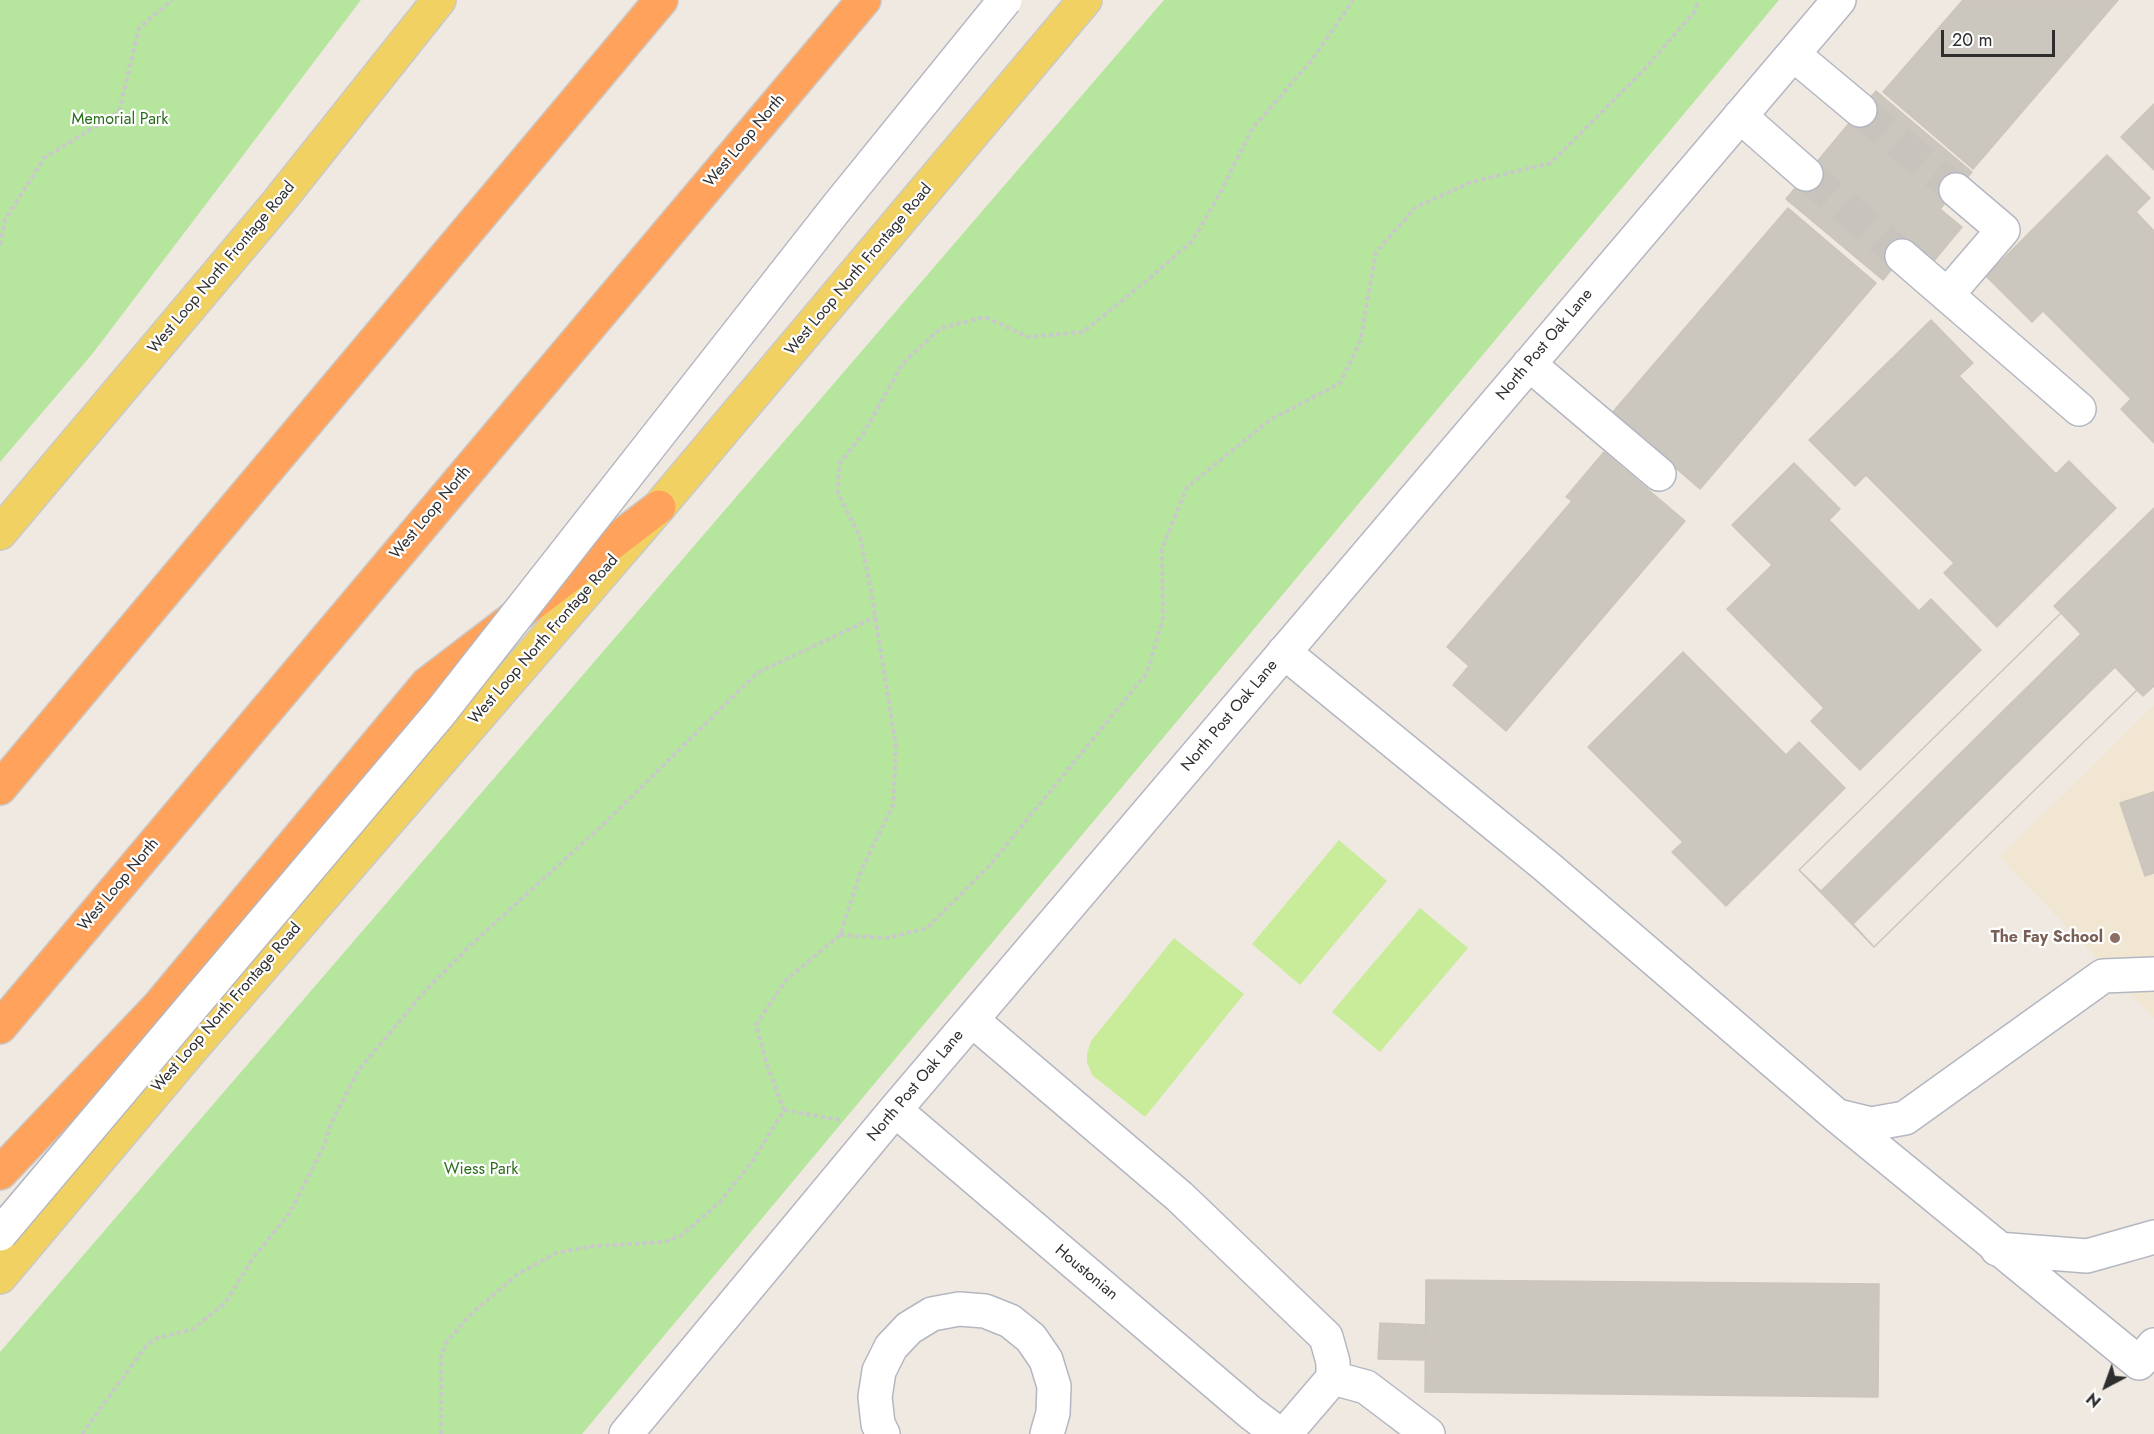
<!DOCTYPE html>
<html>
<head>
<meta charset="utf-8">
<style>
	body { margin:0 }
	#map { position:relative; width:2154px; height:1434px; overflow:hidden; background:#efe9e1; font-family:Jost,sans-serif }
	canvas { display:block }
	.north { position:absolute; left:2076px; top:1356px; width:60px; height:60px; -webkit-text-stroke:4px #fff; paint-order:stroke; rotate:221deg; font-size:16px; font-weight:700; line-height:24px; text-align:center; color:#2e2e2e }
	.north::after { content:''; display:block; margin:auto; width:21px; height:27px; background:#2e2e2e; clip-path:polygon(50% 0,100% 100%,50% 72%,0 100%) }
	.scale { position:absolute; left:1941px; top:30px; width:114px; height:27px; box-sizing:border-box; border:3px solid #2e2e2e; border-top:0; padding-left:8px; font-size:18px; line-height:21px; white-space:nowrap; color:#2e2e2e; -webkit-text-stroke:4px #fff; paint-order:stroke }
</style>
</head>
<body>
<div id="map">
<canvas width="2154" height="1434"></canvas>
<div class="north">N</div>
<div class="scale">20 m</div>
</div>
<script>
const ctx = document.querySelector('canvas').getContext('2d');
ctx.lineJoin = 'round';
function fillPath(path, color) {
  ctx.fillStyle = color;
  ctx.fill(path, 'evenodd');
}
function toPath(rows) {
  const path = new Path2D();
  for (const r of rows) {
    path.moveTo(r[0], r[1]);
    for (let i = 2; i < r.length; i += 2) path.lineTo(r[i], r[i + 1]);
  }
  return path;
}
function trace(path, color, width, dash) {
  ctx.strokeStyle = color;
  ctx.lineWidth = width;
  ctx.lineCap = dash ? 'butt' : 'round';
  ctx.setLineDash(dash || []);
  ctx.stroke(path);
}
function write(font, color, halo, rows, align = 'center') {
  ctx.font = font + ' Jost,sans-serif';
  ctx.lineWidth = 4.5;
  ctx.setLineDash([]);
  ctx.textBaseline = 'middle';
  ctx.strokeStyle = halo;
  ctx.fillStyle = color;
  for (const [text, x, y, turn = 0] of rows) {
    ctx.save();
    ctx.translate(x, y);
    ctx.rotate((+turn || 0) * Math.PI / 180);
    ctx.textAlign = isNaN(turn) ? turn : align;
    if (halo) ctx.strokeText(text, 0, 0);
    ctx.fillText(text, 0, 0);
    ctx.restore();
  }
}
const education = toPath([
	[2154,705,2154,1018,2000,857]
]);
const green = toPath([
	[0,0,361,0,93,353,0,462],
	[1164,0,1779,0,582,1434,0,1434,0,1352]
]);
const pitch = toPath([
	[1339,840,1387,881,1300,985,1252,944],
	[1420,908,1468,948,1380,1052,1332,1012],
	[1174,938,1244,994,1145,1117,1092,1075,1087,1062,1087,1054,1091,1041]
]);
const building = toPath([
	[1963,0,2118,0,1973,169,1883,92,1963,0],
	[1876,91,1972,172,1940,209,1962,227,1933,262,1912,244,1883,280,1786,199,1876,91],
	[2154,104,2154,170,2121,137,2154,104],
	[2107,155,2150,198,2136,212,2154,231,2154,443,2121,409,2131,399,2043,311,2032,322,1986,276,2107,155],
	[1788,208,1876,283,1700,489,1612,413,1788,208],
	[1931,320,1973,363,1959,376,2056,474,2069,461,2116,508,1997,627,1944,573,1954,563,1866,475,1855,486,1809,440,1931,320],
	[1604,452,1685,521,1506,731,1453,685,1469,666,1447,647,1572,501,1566,497,1604,452],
	[1794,463,1840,509,1829,520,1919,611,1931,599,1981,650,1860,770,1811,721,1824,708,1727,609,1772,565,1732,525,1794,463],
	[2154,508,2154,686,2143,696,2137,690,1874,947,1799,870,2061,613,2054,606,2154,508],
	[2061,613,2081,634,1821,891,1799,870,2061,613],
	[1683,652,1786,755,1799,742,1845,788,1726,906,1672,852,1683,842,1588,747,1683,652],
	[2115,667,2137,690,1874,947,1853,924,2115,667],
	[2154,792,2154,873,2145,876,2120,803,2154,792],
	[1426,1280,1879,1284,1878,1397,1425,1392,1426,1280],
	[1380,1323,1425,1325,1424,1360,1378,1359,1380,1323]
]);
const minorTunnel = toPath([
	[1860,110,1956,190],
	[1806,174,1902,256]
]);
const path = toPath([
	[0,245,5,220,44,158,119,112,139,28,172,0],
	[840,935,887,938,927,928,989,866,1147,673,1163,618,1162,549,1187,487,1270,420,1340,383,1360,342,1376,252,1416,207,1471,182,1551,163,1642,72,1695,11,1698,0],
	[784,1110,840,1120],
	[82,1434,146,1346,155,1339,193,1329,225,1303,253,1258,289,1214,324,1146,331,1123,358,1071,425,991,473,943,608,820,757,673,875,617],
	[441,1434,441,1357,446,1343,472,1313,518,1274,556,1253,593,1246,664,1242,682,1235,720,1202,752,1162,784,1110,767,1065,756,1025,785,981,840,935,861,871,893,805,896,747,871,590,860,537,838,493,839,464,863,434,903,363,941,328,985,317,1028,337,1083,332,1150,278,1193,240,1220,193,1252,129,1312,60,1353,0]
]);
const minor = toPath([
	[1793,54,1860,110],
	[1740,116,1806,174],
	[1902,256,2079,409],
	[1947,295,2003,230,1956,190],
	[1529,364,1659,474],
	[1284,652,1546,866,1836,1115,2139,1363,2154,1345],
	[972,1020,1180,1197,1326,1337,1333,1362,1333,1378,1285,1434],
	[895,1110,1251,1413,1279,1434],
	[1838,1116,1871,1124,1905,1118,2103,976,2154,974],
	[1997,1249,2087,1256,2154,1237],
	[1333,1378,1366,1387,1428,1434],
	[626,1434,895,1110,1839,0],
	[883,1434,878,1424,875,1397,879,1371,891,1347,909,1328,932,1314,959,1309,985,1311,1010,1321,1031,1338,1046,1360,1054,1386,1053,1413,1047,1434]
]);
const major = toPath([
	[0,533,279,201,439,0],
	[0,1277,189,1052,659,507,1085,0]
]);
const highway = toPath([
	[0,788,661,0],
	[0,1027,864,0],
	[0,1173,158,1007,427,684,659,507]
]);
const minorBridge = toPath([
	[0,1234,440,713,838,206,1005,0]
]);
const markers = [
	[2115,938,6,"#8d6e63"]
];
const parkNames = [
	["Memorial Park",120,120],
	["Wiess Park",481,1170]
];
const streetNames = [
	["West Loop North",745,141,-50],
	["West Loop North Frontage Road",222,268,-50],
	["West Loop North Frontage Road",859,270,-50],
	["North Post Oak Lane",1545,345,-50],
	["West Loop North",431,513,-50],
	["West Loop North Frontage Road",544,640,-49],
	["North Post Oak Lane",1230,716,-50],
	["West Loop North",119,885,-50],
	["West Loop North Frontage Road",227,1008,-49],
	["North Post Oak Lane",916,1086,-50],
	["Houstonian",1086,1273,40]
];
const educationNames = [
	["The Fay School",2103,938]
];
fillPath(education, '#f0e6d1');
fillPath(green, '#b6e59e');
fillPath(pitch, '#c9ec9a');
fillPath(building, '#cbc7bf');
trace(building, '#cbc5ba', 1.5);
trace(minorTunnel, '#c8c4bd', 33, [33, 16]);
trace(minor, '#b4b7c1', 36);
trace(major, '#c9c9c9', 36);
trace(highway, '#c9c9c9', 36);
trace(path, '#c9c9c9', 4, [4.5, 3]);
trace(minor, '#fff', 33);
trace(major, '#f2d163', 33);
trace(highway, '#ffa35c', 33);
trace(minorBridge, '#b4b7c1', 36, []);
trace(minorBridge, '#fff', 33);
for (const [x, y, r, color] of markers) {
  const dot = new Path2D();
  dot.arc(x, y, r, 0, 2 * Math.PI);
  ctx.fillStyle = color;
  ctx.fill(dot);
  trace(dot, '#fff', 2);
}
write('16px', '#2c6e1b', '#fff', parkNames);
write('16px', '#2e2e2e', '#fff', streetNames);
write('bold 16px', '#785e54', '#fff', educationNames, 'right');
</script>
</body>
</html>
